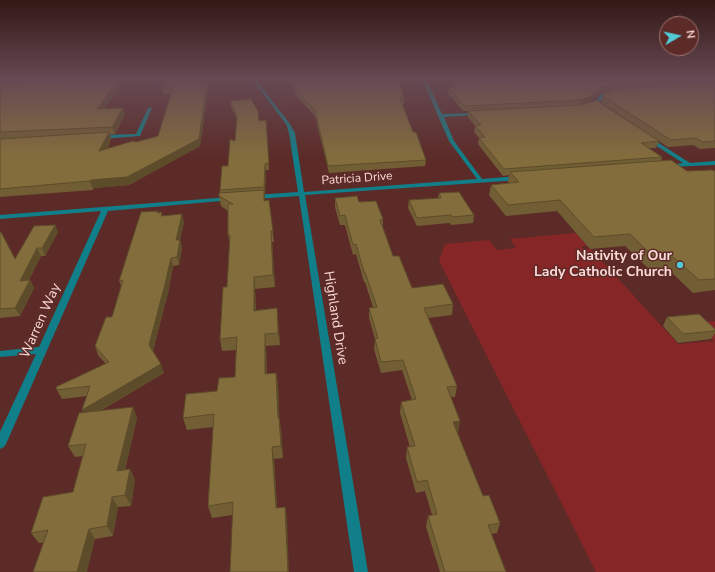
<!DOCTYPE html>
<html>
<head>
<meta charset="utf-8">
<style>
	body { margin:0 }
	#map { position:relative; width:715px; height:572px; overflow:hidden; background:#5c2b28; font-family:"Nunito Sans",sans-serif }
	canvas { display:block }
	.north { position:absolute; left:659px; top:16px; width:40px; height:40px; box-sizing:border-box; background:#5c2b28; border:1px solid #9b716e; border-radius:50%; rotate:81deg; font-size:11px; font-weight:700; line-height:16px; text-align:center; color:#fad9d6 }
	.north::after { content:''; display:block; margin:auto; width:14px; height:18px; background:#52cbd8; clip-path:polygon(50% 0,100% 100%,50% 72%,0 100%) }
</style>
</head>
<body>
<div id="map">
<canvas width="715" height="572"></canvas>
<div class="north">N</div>
</div>
<script>
const ctx = document.querySelector('canvas').getContext('2d');
ctx.lineJoin = 'round';
function fillPath(path, color) {
  ctx.fillStyle = color;
  ctx.fill(path, 'evenodd');
}
function toPath(rows) {
  const path = new Path2D();
  for (const r of rows) {
    path.moveTo(r[0], r[1]);
    for (let i = 2; i < r.length; i += 2) path.lineTo(r[i], r[i + 1]);
  }
  return path;
}
function trace(path, color, width, dash) {
  ctx.strokeStyle = color;
  ctx.lineWidth = width;
  ctx.lineCap = dash ? 'butt' : 'round';
  ctx.setLineDash(dash || []);
  ctx.stroke(path);
}
function write(font, color, halo, rows, align = 'center') {
  ctx.font = font + ' "Nunito Sans",sans-serif';
  ctx.lineWidth = 3;
  ctx.setLineDash([]);
  ctx.textBaseline = 'middle';
  ctx.strokeStyle = halo;
  ctx.fillStyle = color;
  for (const [text, x, y, turn = 0] of rows) {
    ctx.save();
    ctx.translate(x, y);
    ctx.rotate((+turn || 0) * Math.PI / 180);
    ctx.textAlign = isNaN(turn) ? turn : align;
    if (halo) ctx.strokeText(text, 0, 0);
    ctx.fillText(text, 0, 0);
    ctx.restore();
  }
}
const green = toPath([
	[576,233,587,246,581,246,584,249,591,249,678,344,714,341,697,323,715,321,715,572,596,572,439,261,445,244,489,240,497,250,516,248,510,239]
]);
const street = toPath([
	[253,79,257,79,260,85,290,124,295,133,304,192,477,179,449,141,422,79,426,79,442,114,477,113,479,114,477,115,444,117,454,141,482,179,519,176,522,178,519,180,305,195,368,572,354,572,299,196,255,199,252,197,255,195,298,192,289,133,286,124,257,86,253,79],
	[615,91,617,92,616,93,605,96,599,103,591,107,587,106,595,101,601,94,615,91],
	[150,107,152,108,140,136,101,139,98,137,101,135,136,134,148,108,150,107],
	[647,138,651,138,690,163,715,161,715,165,668,167,668,165,683,163,647,140,647,138],
	[230,197,232,198,232,200,108,211,6,444,4,447,0,449,0,432,36,354,0,357,0,351,39,347,101,211,0,219,0,215,230,197]
]);
const wall = toPath([
	[77,79,210,79,200,146,129,185,94,188,93,190,0,197,0,83],
	[167,80,162,88,164,94,171,94,158,136,136,142,107,149,111,139,110,134,115,134,125,114,104,109,123,82],
	[285,79,398,79,404,98,404,104,402,104,413,132,426,160,425,166,329,173,315,116,294,93,294,89],
	[449,79,481,79,484,82,524,79,715,79,715,148,700,149,693,145,668,147,602,103,602,100,604,94,614,89,601,93,589,102,584,103,605,106,659,141,656,148,649,148,662,157,661,161,687,171,715,171,715,290,693,293,668,269,651,271,625,246,590,249,557,211,506,216,489,195,491,185,509,183,508,182,509,175,503,176,478,144,479,138,474,132,475,126,468,117,468,111,463,111,448,93,449,88,453,88,449,83],
	[230,101,259,120,266,120,269,170,266,170,265,194,264,194,265,201,269,200,274,242,272,242,275,287,255,289,256,310,277,308,278,320,280,345,266,346,267,374,276,373,278,385,279,418,281,430,283,458,274,459,277,508,285,507,287,519,232,515,212,518,208,506,213,427,187,430,183,418,235,377,236,350,222,351,220,339,227,287,230,245,228,235,228,211,221,206,219,196,220,193,220,190,228,166,235,141,237,119,231,107],
	[439,193,474,215,473,223,451,225,450,223,417,226,408,208,409,200,438,198],
	[335,198,359,202,383,219,383,227,393,256,412,288,453,304,452,315,428,318,457,386,455,397,451,397,460,421,458,432,457,432,483,496,500,523,497,533,491,534,506,572,440,572,426,527,428,516,432,515,425,491,416,493,406,458,407,447,410,447,400,413,401,402,412,400,402,370,381,373,374,349,375,339,369,318,369,308,373,307,365,282,364,282,356,254,353,255,345,225,340,225,335,207],
	[158,213,163,216,184,222,180,240,182,248,179,265,173,266,168,293,153,351,164,373,100,411,133,407,137,418,125,470,130,469,135,480,131,506,118,507,113,536,95,539,39,543,31,533,73,492,83,456,75,457,68,446,84,412,82,410,87,396,62,399,57,390,106,364,98,355,95,346,112,317,121,286,119,281],
	[55,225,58,232,45,256,41,256,29,280,30,280,34,288,20,316,0,318,0,232,15,259],
	[667,317,715,329,715,333,711,339,678,343,663,326]
]);
const shadedWall = toPath([
	[119,79,122,79,123,82,99,116,97,109],
	[208,79,210,79,200,146,129,185,94,188,93,190,90,181,91,180,127,177],
	[614,84,613,90,601,93,589,102,579,106,580,100,602,87],
	[123,108,125,114,115,134,112,127],
	[109,132,111,139,101,158,99,151],
	[265,164,266,170,265,194,264,187],
	[264,190,265,200,265,211,264,201],
	[182,214,184,222,180,240,182,248,179,265,177,257,176,240],
	[55,225,58,232,45,256,42,248],
	[271,231,272,242,275,287,273,275],
	[37,248,41,256,24,289,20,281],
	[171,258,173,266,168,293,152,354,149,345],
	[254,277,255,289,256,322,254,311],
	[30,280,34,288,20,316,15,308],
	[277,308,278,320,280,345,278,333],
	[265,334,266,346,267,387,265,374],
	[161,364,164,373,87,418,82,410],
	[276,373,278,385,280,430,278,418],
	[133,407,137,418,122,482,117,471],
	[279,418,281,430,283,458,281,446],
	[460,421,458,432,451,433,453,422],
	[272,447,274,459,278,520,276,508],
	[130,469,135,480,131,506,125,495],
	[112,497,118,507,113,536,107,526],
	[285,507,287,519,289,572,288,572],
	[89,529,95,539,87,572,77,572]
]);
const building = toPath([
	[77,79,119,79,97,109,123,108,112,127,0,132,0,83,77,79],
	[167,79,208,79,199,139,127,177,91,180,90,181,0,189,0,139,109,132,99,151,133,141,136,142,158,136,173,87,162,88,167,79],
	[289,79,398,79,404,98,400,98,413,132,416,132,426,160,328,166,315,110,293,87,296,87,289,79],
	[451,79,481,79,484,82,524,79,703,79,614,84,602,87,591,96,580,100,464,106,449,88,459,87,451,79],
	[715,83,715,141,703,142,696,138,671,140,604,97,604,94,615,89,715,83],
	[251,99,258,111,259,121,266,120,269,163,265,164,264,187,220,190,222,166,228,166,230,139,235,141,237,116,230,101,251,99],
	[597,100,605,106,659,141,641,143,662,157,504,169,479,138,485,137,475,126,481,125,468,111,581,105,597,100],
	[671,160,687,171,712,170,715,171,715,279,699,280,673,257,656,259,630,234,594,237,560,200,508,205,491,185,519,182,510,172,671,160],
	[264,190,264,201,269,200,273,231,271,231,273,275,254,277,254,311,277,308,278,333,265,334,265,374,276,373,278,418,279,418,281,446,272,447,276,508,285,507,288,572,230,572,233,502,208,506,214,414,183,418,186,394,217,391,219,378,235,377,237,337,220,339,223,287,227,287,230,235,228,235,228,204,233,204,219,196,219,193,264,190],
	[459,192,474,215,452,217,451,215,417,218,409,200,441,198,439,193,459,192],
	[357,196,359,202,376,201,383,219,380,220,393,256,399,256,412,288,443,284,453,304,424,308,457,386,447,387,460,421,453,422,483,496,489,495,500,523,488,525,506,572,445,572,428,516,437,514,427,480,417,482,407,447,415,446,401,402,416,399,403,360,381,362,375,339,378,338,369,308,377,307,365,272,364,272,356,244,353,245,345,215,340,216,335,198,357,196],
	[158,211,157,213,162,212,161,216,182,214,176,240,180,240,177,257,171,258,165,284,149,345,161,364,82,410,90,386,57,390,56,387,109,362,95,346,106,317,112,317,123,280,119,281,141,212,158,211],
	[55,225,42,248,37,248,20,281,30,280,15,308,0,309,0,232,1,232,15,259,34,226,55,225],
	[699,314,715,329,715,331,683,334,667,317,699,314],
	[133,407,117,471,130,469,125,495,112,497,107,526,89,529,77,572,33,572,48,530,31,533,43,497,73,492,86,444,68,446,79,413,133,407]
]);
const markers = [
	[680,265,4,"#52cbd8"]
];
const farStreetnames = [
	["Patricia Drive",357,179,-4]
];
const poiNames = [
	["Nativity of Our",672,257],
	["Lady Catholic Church",672,273]
];
const streetNames = [
	["Highland Drive",335,318,81],
	["Warren Way",41,321,-66]
];
fillPath(green, '#872626');
fillPath(street, '#117f89');
fillPath(wall, '#725e34');
fillPath(shadedWall, '#5c4c2a');
fillPath(building, '#846d3c');
trace(building, '#5c4c2a', 1);
const sky = ctx.createLinearGradient(0, 0, 0, 159);
sky.addColorStop(0, '#331816');
sky.addColorStop(0.5, '#664a53');
sky.addColorStop(1, '#664a5300');
ctx.fillStyle = sky;
ctx.fillRect(0, 0, 715, 159);
for (const [x, y, r, color] of markers) {
  const dot = new Path2D();
  dot.arc(x, y, r, 0, 2 * Math.PI);
  ctx.fillStyle = color;
  ctx.fill(dot);
  trace(dot, '#5c2b28', 1.5);
}
write('12px', '#fad9d6', '#5c2b28', farStreetnames);
write('bold 14px', '#fad9d6', '#5c2b28', poiNames, 'right');
write('14px', '#fad9d6', '#5c2b28', streetNames);
</script>
</body>
</html>
